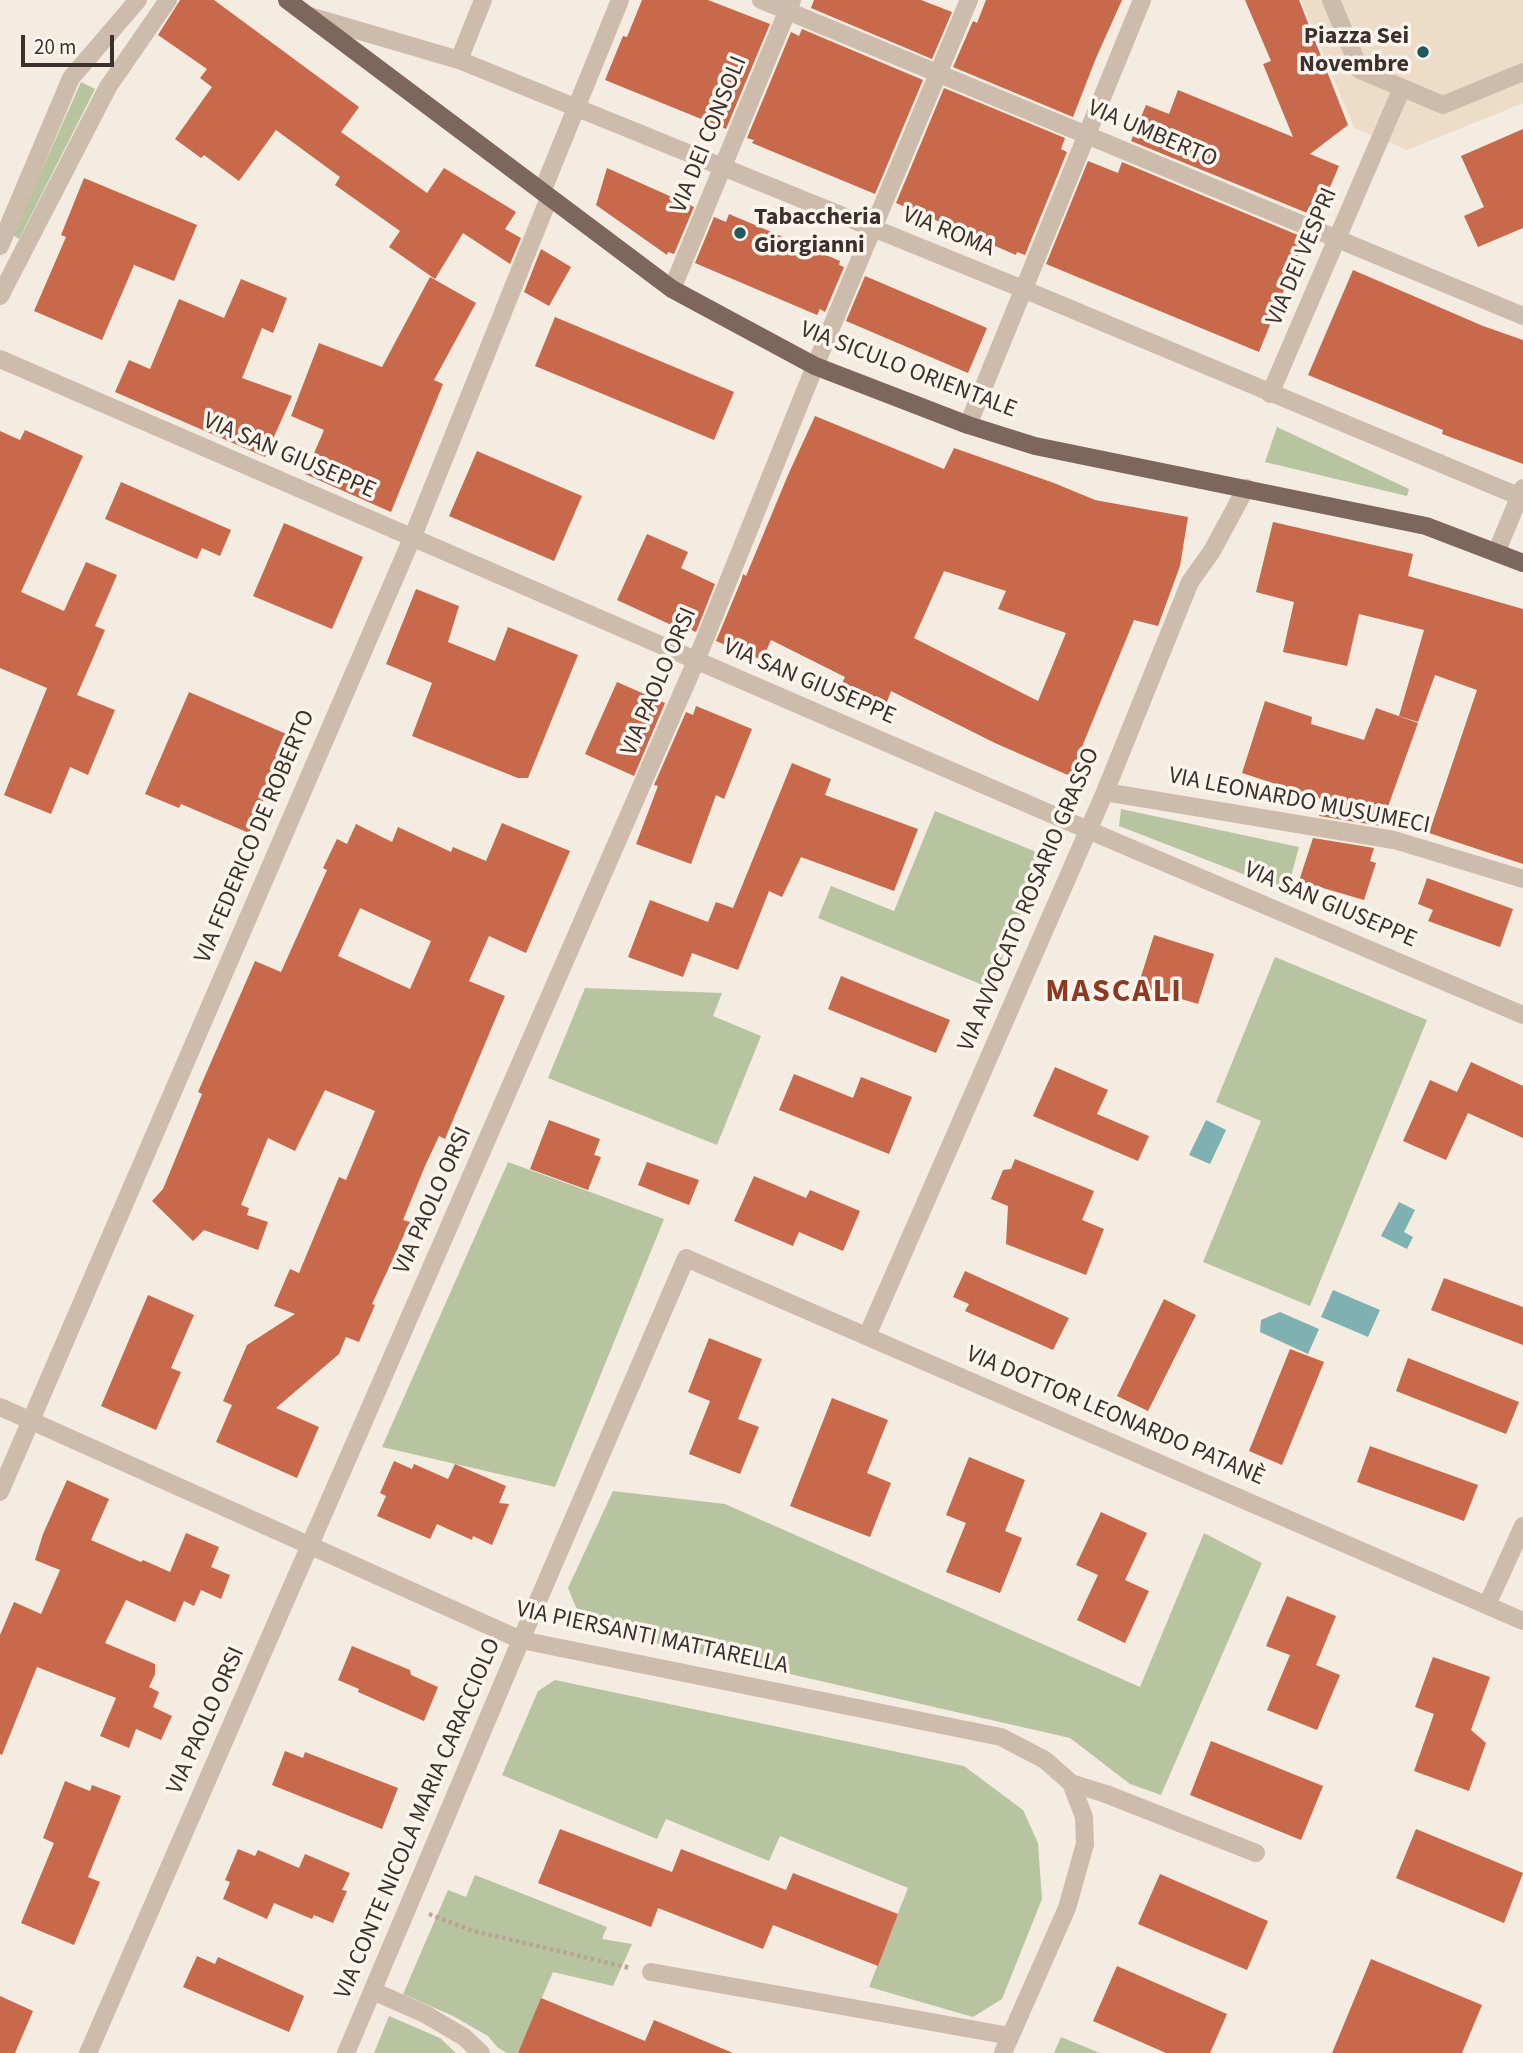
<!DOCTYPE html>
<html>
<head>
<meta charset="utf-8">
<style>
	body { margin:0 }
	#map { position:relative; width:1523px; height:2053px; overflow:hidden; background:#f4ebe1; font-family:"Source Sans 3",sans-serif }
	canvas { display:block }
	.scale { position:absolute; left:21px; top:35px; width:93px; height:32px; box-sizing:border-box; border:4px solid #3b302b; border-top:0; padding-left:9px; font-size:21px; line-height:24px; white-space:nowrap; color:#3b302b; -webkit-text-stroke:5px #fbf5ee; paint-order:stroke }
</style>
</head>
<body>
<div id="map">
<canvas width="1523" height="2053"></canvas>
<div class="scale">20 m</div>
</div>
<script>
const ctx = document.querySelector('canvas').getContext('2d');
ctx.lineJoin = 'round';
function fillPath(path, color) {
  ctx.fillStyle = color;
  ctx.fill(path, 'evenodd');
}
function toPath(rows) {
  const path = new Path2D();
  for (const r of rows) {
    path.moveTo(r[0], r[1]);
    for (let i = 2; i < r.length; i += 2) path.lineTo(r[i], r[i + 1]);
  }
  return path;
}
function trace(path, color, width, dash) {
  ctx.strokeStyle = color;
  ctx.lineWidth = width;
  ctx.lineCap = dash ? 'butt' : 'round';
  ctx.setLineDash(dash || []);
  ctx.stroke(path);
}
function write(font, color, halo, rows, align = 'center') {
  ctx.font = font + ' "Source Sans 3",sans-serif';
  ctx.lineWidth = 7;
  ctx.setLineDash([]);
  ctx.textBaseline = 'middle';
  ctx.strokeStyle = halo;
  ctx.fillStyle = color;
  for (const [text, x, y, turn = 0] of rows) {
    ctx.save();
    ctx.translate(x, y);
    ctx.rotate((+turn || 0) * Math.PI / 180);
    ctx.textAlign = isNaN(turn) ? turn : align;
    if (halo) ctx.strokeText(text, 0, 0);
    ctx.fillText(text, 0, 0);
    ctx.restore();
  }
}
const green = toPath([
	[81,82,95,89,19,239,13,235],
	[1277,427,1409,489,1407,496,1265,462],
	[1121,809,1299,847,1287,891,1119,826],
	[935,811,1044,855,990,988,818,918,831,886,894,911],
	[1275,957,1427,1020,1310,1306,1203,1262,1261,1121,1216,1102],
	[585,988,722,993,713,1016,761,1036,717,1145,548,1078],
	[508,1162,664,1219,555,1487,382,1447],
	[613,1491,725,1504,1140,1687,1204,1533,1262,1563,1161,1795,1130,1784,1070,1738,584,1627,568,1588],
	[555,1680,964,1766,1023,1810,1038,1843,1042,1899,1002,1999,973,2017,869,1987,908,1888,780,1836,769,1861,666,1819,657,1839,502,1775,538,1691],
	[475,1875,607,1927,602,1939,632,1944,613,1986,553,1972,518,2053,507,2053,497,2047,488,2036,453,2016,403,1994,448,1890,466,1897],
	[389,2016,440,2038,456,2053,374,2053],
	[1061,2037,1100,2053,1054,2053]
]);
const plaza = toPath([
	[1301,0,1523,0,1523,103,1407,150,1354,128]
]);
const water = toPath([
	[1206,1120,1226,1130,1210,1164,1189,1155],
	[1399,1202,1415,1210,1404,1232,1413,1237,1407,1249,1381,1236],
	[1333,1290,1380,1310,1368,1337,1321,1317],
	[1280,1312,1319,1329,1308,1354,1260,1332,1261,1320]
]);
const building = toPath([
	[180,0,214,0,359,107,341,132,427,193,444,168,516,212,505,229,521,238,510,264,463,233,435,279,389,247,400,231,335,185,340,177,276,130,239,181,204,155,201,158,175,139,212,87,200,78,207,69,158,35],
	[642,0,708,0,770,24,726,129,605,80,623,36,627,37],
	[814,0,921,0,952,12,932,59,811,8],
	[986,0,1122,0,1096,58,1073,117,953,67,973,21,977,23],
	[1245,0,1299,0,1348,125,1310,154,1339,166,1317,217,1131,141,1146,105,1169,114,1178,90,1293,137,1263,64,1271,61],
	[802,29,923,80,875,194,752,143,754,140,747,138,791,32,799,36],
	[944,88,1065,138,1061,149,1067,152,1025,255,1017,252,1016,255,896,203],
	[1523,129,1523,228,1478,247,1464,216,1484,207,1461,156],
	[1088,161,1118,173,1122,162,1305,238,1259,352,1046,264],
	[607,168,694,207,674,254,668,252,667,255,596,205],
	[84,178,197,225,174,281,134,265,102,340,34,311,66,237,61,235],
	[729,214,840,261,839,265,844,267,825,312,820,309,817,315,695,263,714,217,726,222],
	[541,249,571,267,549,306,524,292],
	[1353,270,1483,326,1523,340,1523,464,1442,434,1443,430,1308,375],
	[865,276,987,328,968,373,846,321],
	[430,277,476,303,434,380,443,384,391,512,305,474,324,430,291,416,319,343,382,367],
	[241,279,287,298,273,333,262,328,242,378,292,396,265,457,115,392,129,360,150,369,179,299,224,318],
	[555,317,734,392,714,440,535,366],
	[815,416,944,469,954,448,1054,483,1095,500,1188,517,1180,566,1158,626,1134,620,1070,776,995,743,891,691,887,702,842,683,845,677,771,640,762,660,716,641,741,581,743,574,746,576,788,475],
	[944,571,1006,591,998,609,1066,633,1038,701,914,638],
	[25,430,83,456,21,592,64,611,86,562,117,575,95,626,105,630,77,695,115,710,88,775,70,767,51,814,4,795,47,688,0,668,0,431,20,440],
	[477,451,582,496,554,561,449,516],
	[121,482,231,530,220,556,202,548,197,559,105,519],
	[1273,522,1413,554,1408,576,1523,609,1523,864,1429,833,1477,690,1435,675,1418,722,1399,716,1424,630,1359,614,1347,666,1283,652,1294,602,1256,592],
	[284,523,363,557,332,629,253,596],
	[647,534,688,552,681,568,715,584,696,632,679,625,678,628,617,600],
	[416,589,459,606,448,642,495,661,508,627,578,655,528,778,518,778,412,736,432,683,386,664],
	[617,682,665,703,634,776,585,754],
	[189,692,291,736,249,833,181,804,179,808,145,794],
	[1265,701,1312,717,1311,724,1364,740,1376,708,1418,723,1381,826,1319,816,1325,800,1242,773],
	[696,706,752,729,724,799,716,795,691,864,636,844,658,786,654,785,686,712,693,715],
	[792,763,831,779,825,795,918,829,894,891,801,857,782,897,769,891,738,970,692,953,683,977,628,957,650,900,708,922,716,902,733,908],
	[502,823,570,851,526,953,489,936,469,981,505,996,445,1139,439,1136,425,1166,403,1220,410,1222,372,1304,375,1305,359,1342,346,1337,339,1354,276,1408,319,1427,297,1478,216,1442,232,1405,223,1401,247,1345,295,1314,274,1306,290,1269,299,1273,339,1177,346,1180,375,1111,325,1090,295,1151,268,1138,241,1205,249,1208,247,1215,268,1222,258,1250,204,1230,193,1241,152,1201,163,1189,202,1094,198,1092,255,961,281,972,327,870,323,868,337,839,347,844,356,824,392,842,398,827,451,852,453,847,486,861],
	[360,908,431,941,410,989,338,956],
	[1313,838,1374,848,1370,861,1376,863,1364,900,1299,881],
	[1427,878,1513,909,1500,947,1428,921,1433,910,1418,904],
	[1154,935,1214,954,1198,1004,1138,986],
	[841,976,950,1020,936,1053,828,1009],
	[1471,1062,1523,1086,1523,1138,1468,1113,1446,1160,1403,1141,1430,1080,1457,1092],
	[1055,1067,1108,1090,1097,1114,1149,1136,1138,1161,1033,1116],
	[794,1074,853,1098,861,1077,912,1097,889,1154,779,1110],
	[549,1120,600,1139,594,1155,601,1157,588,1190,530,1169],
	[1015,1159,1094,1191,1082,1220,1104,1229,1086,1275,1006,1244,1008,1206,991,1199,1003,1170,1011,1169],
	[647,1162,699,1180,689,1205,638,1185],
	[754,1176,806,1198,810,1190,860,1211,843,1251,799,1232,793,1246,734,1221],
	[965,1271,1069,1318,1053,1350,965,1311,969,1304,953,1297],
	[1444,1278,1523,1307,1523,1345,1431,1310],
	[148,1295,194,1315,171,1368,181,1372,156,1430,101,1406],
	[1164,1299,1196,1315,1148,1411,1117,1396],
	[709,1338,762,1359,738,1419,759,1427,740,1474,689,1454,710,1401,688,1392],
	[1290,1349,1324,1362,1282,1465,1249,1451],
	[1408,1358,1519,1402,1506,1434,1396,1391],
	[832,1398,888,1420,867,1473,891,1483,870,1537,790,1506],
	[1370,1446,1478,1485,1464,1521,1357,1482],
	[969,1457,1025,1480,1005,1531,1022,1538,1000,1593,946,1572,966,1523,946,1515],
	[394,1461,412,1469,414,1464,448,1479,455,1464,506,1486,499,1503,509,1504,492,1545,473,1536,472,1540,437,1524,430,1539,377,1516,386,1496,380,1493],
	[67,1480,109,1499,91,1540,141,1562,143,1560,170,1572,186,1533,219,1547,211,1567,230,1575,221,1599,201,1590,194,1606,184,1601,175,1622,126,1600,105,1643,155,1664,155,1674,149,1687,159,1692,153,1707,172,1716,161,1740,136,1729,129,1748,100,1736,116,1698,37,1667,2,1755,0,1754,0,1635,14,1602,41,1614,60,1570,35,1560,43,1534],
	[1101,1512,1147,1533,1125,1580,1149,1591,1125,1643,1077,1620,1098,1575,1076,1565],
	[1287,1596,1336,1616,1316,1665,1340,1675,1317,1730,1267,1710,1290,1655,1266,1646],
	[352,1646,410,1670,411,1675,438,1687,424,1721,358,1692,359,1689,338,1680],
	[1433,1657,1490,1677,1471,1730,1486,1743,1469,1791,1414,1771,1434,1714,1415,1707],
	[1211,1741,1323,1786,1301,1840,1190,1795],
	[285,1751,303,1758,305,1752,398,1788,382,1829,272,1785],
	[65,1781,90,1791,92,1785,121,1796,88,1877,100,1882,74,1945,21,1923,54,1843,43,1838],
	[560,1829,672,1872,681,1849,786,1890,793,1873,898,1914,878,1966,773,1925,763,1949,658,1908,651,1927,538,1883],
	[1416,1829,1523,1873,1504,1923,1396,1878],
	[238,1849,255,1856,258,1850,299,1868,305,1854,350,1873,342,1890,347,1891,333,1923,314,1915,312,1919,274,1903,267,1919,223,1899,230,1882,225,1880],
	[1160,1874,1268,1921,1247,1970,1138,1924],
	[197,1956,215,1964,218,1957,304,1996,289,2032,183,1987],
	[1371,1959,1482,2005,1462,2053,1332,2053],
	[1117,1966,1227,2014,1210,2053,1166,2053,1093,2021],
	[0,1996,33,2011,15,2053,0,2053],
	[541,1998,645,2041,654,2020,733,2053,518,2053]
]);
const path = toPath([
	[429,1914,470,1930,630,1968]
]);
const minor = toPath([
	[761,0,1523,316],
	[1331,0,1360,70,1443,105,1523,72],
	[309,16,459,60,1023,289,1523,498],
	[459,60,483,0],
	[542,192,620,0],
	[0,246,71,78,138,0],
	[672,289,792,0],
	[0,296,108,87,168,0],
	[0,359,1088,830,1523,1015],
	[1270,394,1402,88],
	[968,425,1142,0],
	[1496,553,1523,488],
	[1105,792,1394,840,1523,879],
	[867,1336,1105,792,1190,582,1212,551,1246,488],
	[0,1407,521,1640,1001,1737,1045,1760,1071,1783,1106,1794,1256,1853],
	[0,1492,413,536,549,198],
	[1487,1605,1523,1526],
	[651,1972,1010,2036],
	[373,1991,425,2014,464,2037,481,2053],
	[88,2053,696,661,815,366,969,0],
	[346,2053,521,1640,686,1258,1523,1621],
	[1003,2053,1067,1908,1085,1844,1084,1817,1071,1783]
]);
const major = toPath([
	[287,0,672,289,815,366,968,425,1035,446,1426,526,1523,563]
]);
const markers = [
	[1423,52,7,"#1f5a5e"],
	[740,233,7,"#1f5a5e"]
];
const poiNames = [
	["Piazza Sei",1409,38],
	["Novembre",1409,66],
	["Tabaccheria",754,219,"left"],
	["Giorgianni",754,247,"left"]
];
const streetNames = [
	["VIA DEI CONSOLI",710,135,-68],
	["VIA UMBERTO",1152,135,23],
	["VIA ROMA",948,233,22],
	["VIA DEI VESPRI",1303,257,-67],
	["VIA SICULO ORIENTALE",908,371,21],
	["VIA SAN GIUSEPPE",289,457,23],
	["VIA PAOLO ORSI",660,682,-67],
	["VIA SAN GIUSEPPE",809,683,23],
	["VIA LEONARDO MUSUMECI",1299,802,11],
	["VIA FEDERICO DE ROBERTO",256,837,-67],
	["VIA AVVOCATO ROSARIO GRASSO",1030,900,-67],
	["VIA SAN GIUSEPPE",1330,906,23],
	["VIA PAOLO ORSI",434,1201,-66],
	["VIA DOTTOR LEONARDO PATANÈ",1115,1417,23],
	["VIA PIERSANTI MATTARELLA",652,1639,12],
	["VIA PAOLO ORSI",207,1721,-66],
	["VIA CONTE NICOLA MARIA CARACCIOLO",419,1819,-67]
];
const districtNames = [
	["MASCALI",1114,994]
];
fillPath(green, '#b8c4a0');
fillPath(plaza, '#ecdcc8');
fillPath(water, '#7fb0b2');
fillPath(building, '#c8694b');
trace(path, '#b9a596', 4.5, [3.5, 3.5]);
trace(minor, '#cdbbac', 18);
trace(major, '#7d675c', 18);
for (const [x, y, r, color] of markers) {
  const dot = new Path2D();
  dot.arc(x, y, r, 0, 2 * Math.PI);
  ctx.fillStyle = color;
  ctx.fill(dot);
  trace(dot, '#fbf5ee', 2.5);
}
write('bold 24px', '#3b302b', '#fbf5ee', poiNames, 'right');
write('24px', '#3b302b', '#fbf5ee', streetNames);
ctx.letterSpacing = '2px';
write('bold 32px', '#8c3b22', '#fbf5ee', districtNames);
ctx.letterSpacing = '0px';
</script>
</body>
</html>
